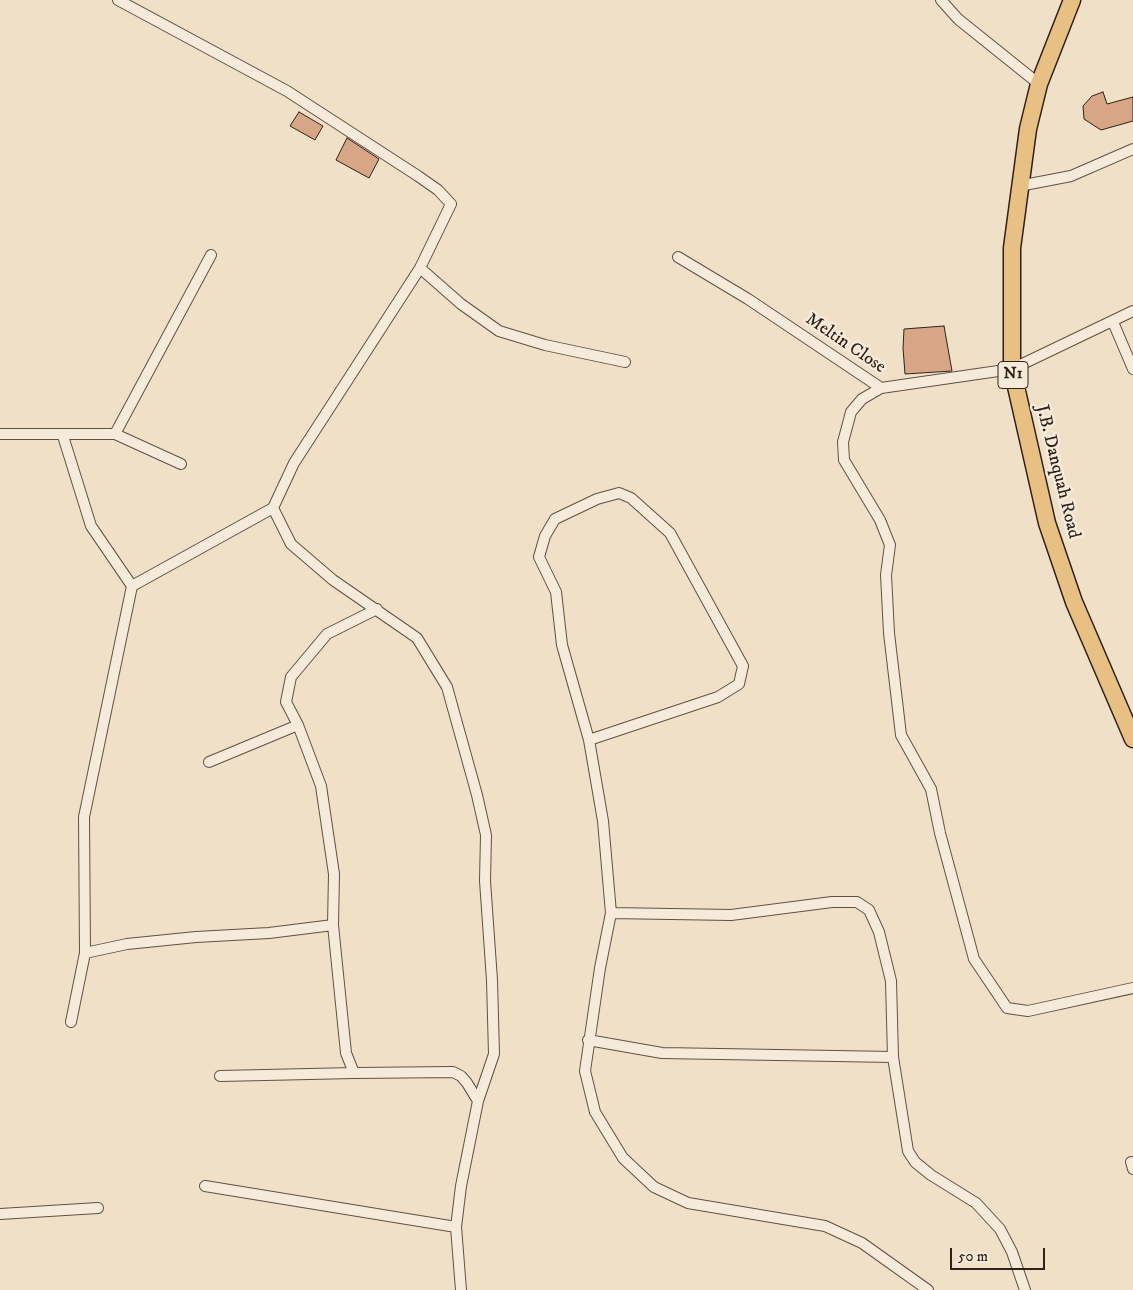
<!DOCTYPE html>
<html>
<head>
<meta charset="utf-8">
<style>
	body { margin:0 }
	#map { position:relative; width:1133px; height:1290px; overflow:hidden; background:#f1e0c8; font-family:"IM FELL DW Pica",serif }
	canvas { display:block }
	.scale { position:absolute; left:950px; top:1248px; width:95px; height:22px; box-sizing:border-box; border:2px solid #302118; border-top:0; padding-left:6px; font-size:15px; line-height:18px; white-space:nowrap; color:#302118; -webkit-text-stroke:4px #f6ebdb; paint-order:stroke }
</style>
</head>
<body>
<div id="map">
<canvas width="1133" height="1290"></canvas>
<div class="scale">50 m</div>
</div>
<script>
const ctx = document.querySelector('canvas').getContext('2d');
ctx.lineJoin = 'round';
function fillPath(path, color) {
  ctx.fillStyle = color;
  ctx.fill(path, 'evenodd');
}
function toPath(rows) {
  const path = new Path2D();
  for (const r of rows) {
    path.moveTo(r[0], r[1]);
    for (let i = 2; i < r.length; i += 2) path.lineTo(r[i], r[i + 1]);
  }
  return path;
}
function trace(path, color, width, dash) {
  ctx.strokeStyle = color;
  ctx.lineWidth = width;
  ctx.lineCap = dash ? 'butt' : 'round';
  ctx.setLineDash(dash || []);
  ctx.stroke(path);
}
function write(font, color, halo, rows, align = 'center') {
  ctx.font = font + ' "IM FELL DW Pica",serif';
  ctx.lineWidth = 5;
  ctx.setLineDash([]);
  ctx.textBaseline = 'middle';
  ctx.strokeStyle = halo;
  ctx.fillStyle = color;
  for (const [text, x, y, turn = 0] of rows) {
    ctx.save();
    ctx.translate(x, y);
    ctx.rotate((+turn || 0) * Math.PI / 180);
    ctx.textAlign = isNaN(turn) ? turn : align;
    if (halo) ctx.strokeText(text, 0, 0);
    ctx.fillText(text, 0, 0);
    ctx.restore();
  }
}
const building = toPath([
	[1103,92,1107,104,1133,97,1133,121,1101,130,1084,119,1083,106,1092,96,1103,92],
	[299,112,323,126,315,140,290,126,299,112],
	[347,138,379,159,369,178,336,160,347,138],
	[944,326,952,371,905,374,903,348,904,329,944,326]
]);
const minor = toPath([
	[941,0,958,19,1039,84],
	[1019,186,1071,176,1133,149],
	[678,257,748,299,881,388,1012,369,1133,311],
	[420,268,461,304,499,331,545,345,625,362],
	[1113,322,1133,369],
	[881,388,862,399,851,412,843,442,844,460,880,520,890,545,886,575,889,633,901,735,931,789,940,833,974,959,1007,1008,1028,1011,1133,988],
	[0,434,115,434,211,255],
	[115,434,181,464],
	[63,436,91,526,132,586,273,508,294,463,420,268,451,204,438,190,418,176,287,91,118,0],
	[273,508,291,544,333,580,417,638,447,687,477,795,486,835,485,881,492,980,494,1054,478,1101,461,1186,456,1227,461,1290],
	[377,609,327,634,291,677,286,702,298,725,321,786,334,874,333,925,346,1053,354,1073,453,1072,461,1076,467,1083,478,1101],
	[589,740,718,697,739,684,743,666,670,533,631,498,619,493,597,499,555,519,545,536,539,557,556,592,562,645,589,740,603,821,611,913,600,968,585,1071,595,1112,623,1158,654,1187,688,1203,825,1226,862,1243,928,1290],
	[209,762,298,725],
	[611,913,731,915,832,902,857,902,869,910,879,932,891,981,893,1057,908,1151,915,1162,931,1175,976,1203,1000,1229,1012,1252,1025,1290],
	[85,953,127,944,196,937,269,933,333,925],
	[71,1022,85,953,84,817,132,586],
	[588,1040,662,1053,893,1057],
	[220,1076,354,1073],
	[1131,1162,1133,1169],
	[205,1186,456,1227],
	[0,1214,98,1208]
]);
const trunk = toPath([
	[1072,0,1039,84,1028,129,1012,248,1012,369,1047,523,1074,602,1133,739]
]);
const shields = [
	[1013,375,30]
];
const shieldNames = [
	["N1",1013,375]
];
const streetNames = [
	["Meltin Close",845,344,34],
	["J.B. Danquah Road",1057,472,76]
];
fillPath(building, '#d7a687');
trace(building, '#302118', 1);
trace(minor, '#605144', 12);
trace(trunk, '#302118', 19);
trace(minor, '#f6ebdb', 10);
trace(trunk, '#e8c084', 16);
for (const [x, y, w] of shields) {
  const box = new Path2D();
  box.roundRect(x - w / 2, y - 13.5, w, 27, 4);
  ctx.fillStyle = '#f6ebdb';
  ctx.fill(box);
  trace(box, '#302118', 1);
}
write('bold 16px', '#302118', null, shieldNames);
write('18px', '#302118', '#f6ebdb', streetNames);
</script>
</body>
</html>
